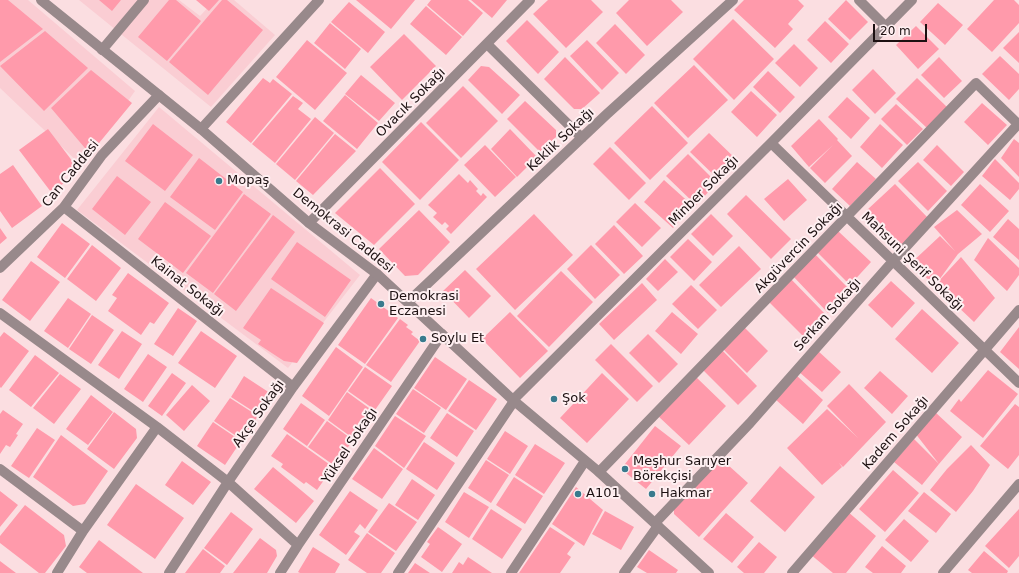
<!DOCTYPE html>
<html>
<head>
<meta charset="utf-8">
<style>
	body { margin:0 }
	#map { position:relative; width:1019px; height:573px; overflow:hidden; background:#fbdee1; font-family:"DejaVu Sans",sans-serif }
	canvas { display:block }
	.scale { position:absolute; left:873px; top:24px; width:54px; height:18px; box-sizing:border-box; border:2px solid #1c1011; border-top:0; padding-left:5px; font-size:12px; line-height:14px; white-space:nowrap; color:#1c1011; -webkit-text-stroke:3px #feeff1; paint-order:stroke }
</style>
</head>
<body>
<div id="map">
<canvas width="1019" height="573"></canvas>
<div class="scale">20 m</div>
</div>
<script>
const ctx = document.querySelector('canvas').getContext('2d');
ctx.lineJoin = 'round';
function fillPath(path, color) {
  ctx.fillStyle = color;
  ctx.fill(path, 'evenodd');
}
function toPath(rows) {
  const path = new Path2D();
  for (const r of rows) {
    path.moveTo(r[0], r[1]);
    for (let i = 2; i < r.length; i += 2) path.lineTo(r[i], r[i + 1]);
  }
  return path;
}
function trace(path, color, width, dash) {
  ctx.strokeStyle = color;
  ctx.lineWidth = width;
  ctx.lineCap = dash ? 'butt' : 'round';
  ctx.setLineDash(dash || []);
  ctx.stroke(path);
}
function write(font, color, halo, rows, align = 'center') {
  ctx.font = font + ' "DejaVu Sans",sans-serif';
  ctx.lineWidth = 4;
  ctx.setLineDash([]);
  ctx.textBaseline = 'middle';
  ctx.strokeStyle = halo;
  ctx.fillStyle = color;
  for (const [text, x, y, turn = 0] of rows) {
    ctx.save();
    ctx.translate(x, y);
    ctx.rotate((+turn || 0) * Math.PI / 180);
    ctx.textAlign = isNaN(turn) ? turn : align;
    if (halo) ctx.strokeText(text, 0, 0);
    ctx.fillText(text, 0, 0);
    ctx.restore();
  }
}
const built = toPath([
	[0,0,28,0,135,91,82,166,0,88],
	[79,0,179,0,200,16,215,0,234,0,275,35,211,107],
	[159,107,360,275,288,368,77,210]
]);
const building = toPath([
	[0,0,8,0,43,29,0,62],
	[99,0,121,0,112,11],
	[169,0,176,0,201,21,167,61,138,37],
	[196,0,219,0,209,11],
	[222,0,227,0,263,30,208,95,169,62],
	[356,0,415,0,391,29],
	[431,0,468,0,483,13,463,36,427,5],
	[471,0,507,0,492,18],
	[548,0,591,0,603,12,566,48,533,14],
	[629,0,671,0,683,12,647,46,616,13],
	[744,0,798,0,804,6,788,24,793,29,775,48,734,10],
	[846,0,868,22,850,40,828,19],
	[994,0,1014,0,1019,5,1019,23,992,52,967,29],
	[349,2,385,32,368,53,331,22],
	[938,3,963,25,945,45,920,22],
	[426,6,462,37,446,55,410,24],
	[733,19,774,59,734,100,693,59],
	[527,20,559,52,538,74,506,41],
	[825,21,849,44,831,63,807,40],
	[330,23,361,49,345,69,314,43],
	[615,24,645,55,626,74,596,43],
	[916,26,939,49,918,69,896,45],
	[45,31,88,68,44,111,0,66],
	[1019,32,1019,63,1003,48],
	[404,34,436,66,402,100,370,67],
	[307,40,347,73,315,110,276,77],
	[587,40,619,73,602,90,570,56],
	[794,44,818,68,800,87,775,63],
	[1000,56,1019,74,1019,89,1009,100,982,74],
	[565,57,600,93,582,109,574,109,544,79],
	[939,57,962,81,944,98,921,75],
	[694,65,728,100,688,138,654,103],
	[481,66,489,67,520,95,502,114,468,80],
	[873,69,896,93,875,114,852,90],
	[91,70,132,103,90,154,51,108],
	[768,71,795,97,780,113,753,87],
	[361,75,395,103,379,121,345,94],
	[263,78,270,83,273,79,292,94,251,143,226,122],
	[917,78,947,107,927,128,896,99],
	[463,86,498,121,461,158,426,123],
	[751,91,777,115,757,137,731,112],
	[345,95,378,123,357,149,323,121],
	[293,96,303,103,298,109,311,119,275,163,252,144],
	[847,97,870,118,851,139,828,117],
	[525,101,556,130,556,137,540,152,507,119],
	[982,103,1007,125,988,145,964,122],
	[896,104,923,129,907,145,881,119],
	[652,106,688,143,650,180,614,143],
	[315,117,334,133,295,180,276,164],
	[819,119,838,139,837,140,852,156,825,183,810,168,833,145,809,167,791,146],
	[421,122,459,160,420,200,382,162],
	[153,124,193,155,165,191,125,161],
	[880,124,903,145,882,168,860,147],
	[48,129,76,166,63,176,67,181,51,192,19,150],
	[510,129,537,157,517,177,491,149],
	[709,133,738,161,719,180,690,152],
	[335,134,356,151,313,195,296,181],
	[1014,139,1019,143,1019,177,1001,158],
	[485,145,516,177,495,197,464,165],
	[937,145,964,172,951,186,923,160],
	[610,147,646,183,629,200,593,164],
	[688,154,717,183,696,205,666,176],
	[199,158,243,192,215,230,170,197],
	[995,159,1019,183,1019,189,1010,200,982,176],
	[857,162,876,179,850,206,832,189],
	[918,162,947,191,928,211,898,181],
	[13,165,42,206,12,228,0,211,0,174],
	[380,168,415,204,374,245,335,213],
	[459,174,468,183,470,180,478,189,476,191,481,196,483,193,487,197,451,234,446,229,449,226,445,222,442,225,433,217,437,213,428,205],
	[117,176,151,202,125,235,92,209],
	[788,179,807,200,784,221,764,199],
	[664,180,693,206,673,228,644,202],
	[895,184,929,219,902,246,867,210],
	[980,184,1009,211,990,232,961,205],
	[244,194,271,214,213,293,186,273],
	[746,195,791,239,771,259,727,214],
	[165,202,211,236,183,273,138,239],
	[635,203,661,228,642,247,616,222],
	[419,210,450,242,418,275,405,276,379,249],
	[957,210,982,234,958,254,936,284,961,257,995,298,974,322,935,285,910,264,940,236,955,251,934,227],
	[534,214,573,255,515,310,476,269],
	[711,214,733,236,713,256,691,234],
	[273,215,295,232,236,311,214,294],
	[1008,219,1019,229,1019,260,993,237],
	[62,223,90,244,65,278,37,257],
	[614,225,643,256,624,274,595,244],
	[0,228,7,238,0,244],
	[838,231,871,262,850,285,817,252],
	[988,238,1019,268,1019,275,1007,291,974,260],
	[688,239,712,262,694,281,670,257],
	[297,242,351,280,325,317,271,279],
	[92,245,121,268,96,301,67,279],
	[591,245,620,275,595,299,567,269],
	[739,246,761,269,721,307,699,285],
	[814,253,848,288,828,313,792,275],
	[665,259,678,272,658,291,646,279],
	[31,261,60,282,30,321,2,300],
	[465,270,491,296,469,318,443,291],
	[561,271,593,302,549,347,517,316],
	[128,273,169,303,154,324,150,322,141,335,108,311,117,298,112,295],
	[789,277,826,315,804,337,767,300],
	[891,281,915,303,892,328,868,305],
	[642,283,657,300,614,340,599,324],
	[691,285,717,310,698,329,672,304],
	[271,288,324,323,297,363,284,361,258,344,261,340,243,328],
	[68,298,91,314,68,348,44,331],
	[371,298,398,318,365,364,338,345],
	[178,308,197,321,173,356,154,344],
	[922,309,959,343,932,373,895,339],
	[510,312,548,351,520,378,482,339],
	[672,312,698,334,681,354,655,331],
	[92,315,114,330,91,364,69,349],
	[400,319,408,325,406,327,413,332,411,334,420,341,391,382,366,365],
	[744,327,768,351,747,373,723,349],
	[1019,327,1019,369,1000,352],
	[122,331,142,344,119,379,98,365],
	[201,331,237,356,215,388,178,363],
	[4,332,29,351,1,388,0,387,0,337],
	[648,334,678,364,659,383,629,353],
	[611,344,653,386,637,402,595,360],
	[336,347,363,367,329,416,302,396],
	[721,349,757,386,738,405,701,368],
	[817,350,841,372,822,392,798,371],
	[148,354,167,367,143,402,124,389],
	[35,355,59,373,31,407,9,390],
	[435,357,467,379,446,410,414,388],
	[365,367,392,386,375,410,348,391],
	[988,370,1018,394,983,438,950,411,959,399,961,402],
	[880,371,908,396,892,414,864,388],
	[172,373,186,383,162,416,148,406],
	[602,373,629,399,587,443,560,418],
	[60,374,81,389,54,424,33,408],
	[796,375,823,400,803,424,775,399],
	[244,376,273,395,259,415,231,397],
	[696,377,726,406,689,445,658,416],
	[469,380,497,399,476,430,448,411],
	[849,384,886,422,843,467,839,463,842,467,822,485,787,448,827,409,858,438,827,406],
	[192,385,210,401,184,431,166,415],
	[413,389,441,408,424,433,396,414],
	[347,392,373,411,354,439,328,420],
	[91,395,113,412,88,445,66,429],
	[230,398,258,416,242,440,214,421],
	[301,403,325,420,307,446,283,429],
	[1015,404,1019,407,1019,455,1008,469,980,446],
	[3,410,23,424,16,434,18,435,10,447,6,445,0,454,0,414],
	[114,412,136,429,137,438,114,469,87,449],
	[935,412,962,437,939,464,915,433],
	[447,413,474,431,457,457,430,438],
	[395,416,426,436,404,468,375,446],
	[327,421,353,440,335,466,308,447],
	[213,422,241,441,225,465,197,446],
	[655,426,681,446,646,489,621,469],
	[37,428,55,440,29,478,11,466],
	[505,431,528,446,510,474,487,459],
	[287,434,333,467,317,490,306,482,304,484,281,467,283,464,271,456],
	[61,435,108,471,85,504,73,506,33,477],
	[914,439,939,464,922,485,894,462],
	[424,442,455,463,437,490,406,469],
	[535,444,565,463,544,494,515,475],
	[971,445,990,465,973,491,956,512,930,490,947,469],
	[374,448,403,469,382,499,352,479],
	[718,456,748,483,699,537,674,514,674,505],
	[486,460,509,475,491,503,468,488],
	[182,461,211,482,193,505,165,485],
	[780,466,815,497,785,532,750,501],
	[273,467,314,501,296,523,254,489],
	[893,470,919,493,885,532,859,509],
	[514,477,543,496,525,524,496,505],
	[412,479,435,495,418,520,395,505],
	[136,484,184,518,155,559,107,525],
	[576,487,603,510,584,546,552,524],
	[0,491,18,505,0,527],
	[350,491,378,510,365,529,360,524,354,532,360,536,346,555,319,535],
	[464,492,489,507,469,538,445,522],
	[924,492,951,514,936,533,908,511],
	[389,503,417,522,396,551,368,532],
	[25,505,64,535,66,546,45,573,39,573,0,543,0,536],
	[491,509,522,529,502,559,472,539],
	[1019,509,1019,556,1009,568,985,546],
	[605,511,634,527,621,550,592,534],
	[847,511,876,536,846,573,833,573,810,554],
	[231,512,253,529,227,565,204,548],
	[726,513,754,537,732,563,703,539],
	[904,519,929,541,911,562,885,540],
	[438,527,462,544,442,572,421,557,430,544,427,542],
	[550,527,575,543,567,554,571,557,560,573,519,573],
	[367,533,395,553,381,573,367,573,348,560],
	[260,538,276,550,277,556,267,573,233,573],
	[99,540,143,573,87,573,79,567],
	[759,542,777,557,764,573,744,573,737,567],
	[882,546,906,566,901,573,873,573,865,567],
	[313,547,340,564,335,573,300,573,298,572],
	[203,549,225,566,220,573,185,573],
	[649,550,678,570,676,573,647,573,637,567],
	[984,551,1008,571,1007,573,972,573,968,570],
	[468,557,492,573,452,573,459,562,463,565],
	[0,561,16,573,0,573],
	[415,563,430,573,408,573]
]);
const minor = toPath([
	[859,0,886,27],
	[487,44,582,138],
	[102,50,144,0],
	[201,129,319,0],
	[771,143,1019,383],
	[64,207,293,387],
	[309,223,530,0],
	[0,268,64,207,102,155,159,95],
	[408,302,607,114,733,0],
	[0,313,157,427,228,482,298,545],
	[513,400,771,143,912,0],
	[0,469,83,531],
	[599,472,976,83,1019,125],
	[655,523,750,423,893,261,1019,123],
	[57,573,83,531,157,427],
	[169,573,228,482,293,387,377,274],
	[280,573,298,545,442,334],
	[398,573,514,401],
	[511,573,585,461],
	[624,573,658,526],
	[792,573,1019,310],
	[943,573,1019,484]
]);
const tertiary = toPath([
	[41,0,201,129,309,223,377,274,513,400,599,472,709,573]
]);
const markers = [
	[219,181,4,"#397a8d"],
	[381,304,4,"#397a8d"],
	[423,339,4,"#397a8d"],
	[554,399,4,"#397a8d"],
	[625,469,4,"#397a8d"],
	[578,494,4,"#397a8d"],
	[652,494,4,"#397a8d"]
];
const streetNames = [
	["Ovacık Sokağı",411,103,-45],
	["Keklik Sokağı",561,140,-43],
	["Can Caddesi",71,174,-51],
	["Minber Sokağı",704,191,-45],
	["Demokrasi Caddesi",343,231,39],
	["Akgüvercin Sokağı",799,248,-46],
	["Mahsuni Şerif Sokağı",912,262,44],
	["Kainat Sokağı",187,287,38],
	["Serkan Sokağı",828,315,-48],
	["Akçe Sokağı",259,414,-55],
	["Kadem Sokağı",896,433,-49],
	["Yüksel Sokağı",350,446,-56]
];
const poiNames = [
	["Mopaş",227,181],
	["Demokrasi",389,297],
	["Eczanesi",389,312],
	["Soylu Et",431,339],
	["Şok",562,399],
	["Meşhur Sarıyer",633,462],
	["Börekçisi",633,477],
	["A101",586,494],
	["Hakmar",660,494]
];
fillPath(built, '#facdd3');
fillPath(building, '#ff9aab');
trace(minor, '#98898b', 10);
trace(tertiary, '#98898b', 10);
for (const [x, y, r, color] of markers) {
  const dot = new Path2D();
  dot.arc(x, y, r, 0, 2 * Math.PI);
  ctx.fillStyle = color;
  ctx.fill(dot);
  trace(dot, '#feeff1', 1.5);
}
write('13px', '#1c1011', '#feeff1', streetNames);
write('13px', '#1c1011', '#feeff1', poiNames, 'left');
</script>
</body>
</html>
